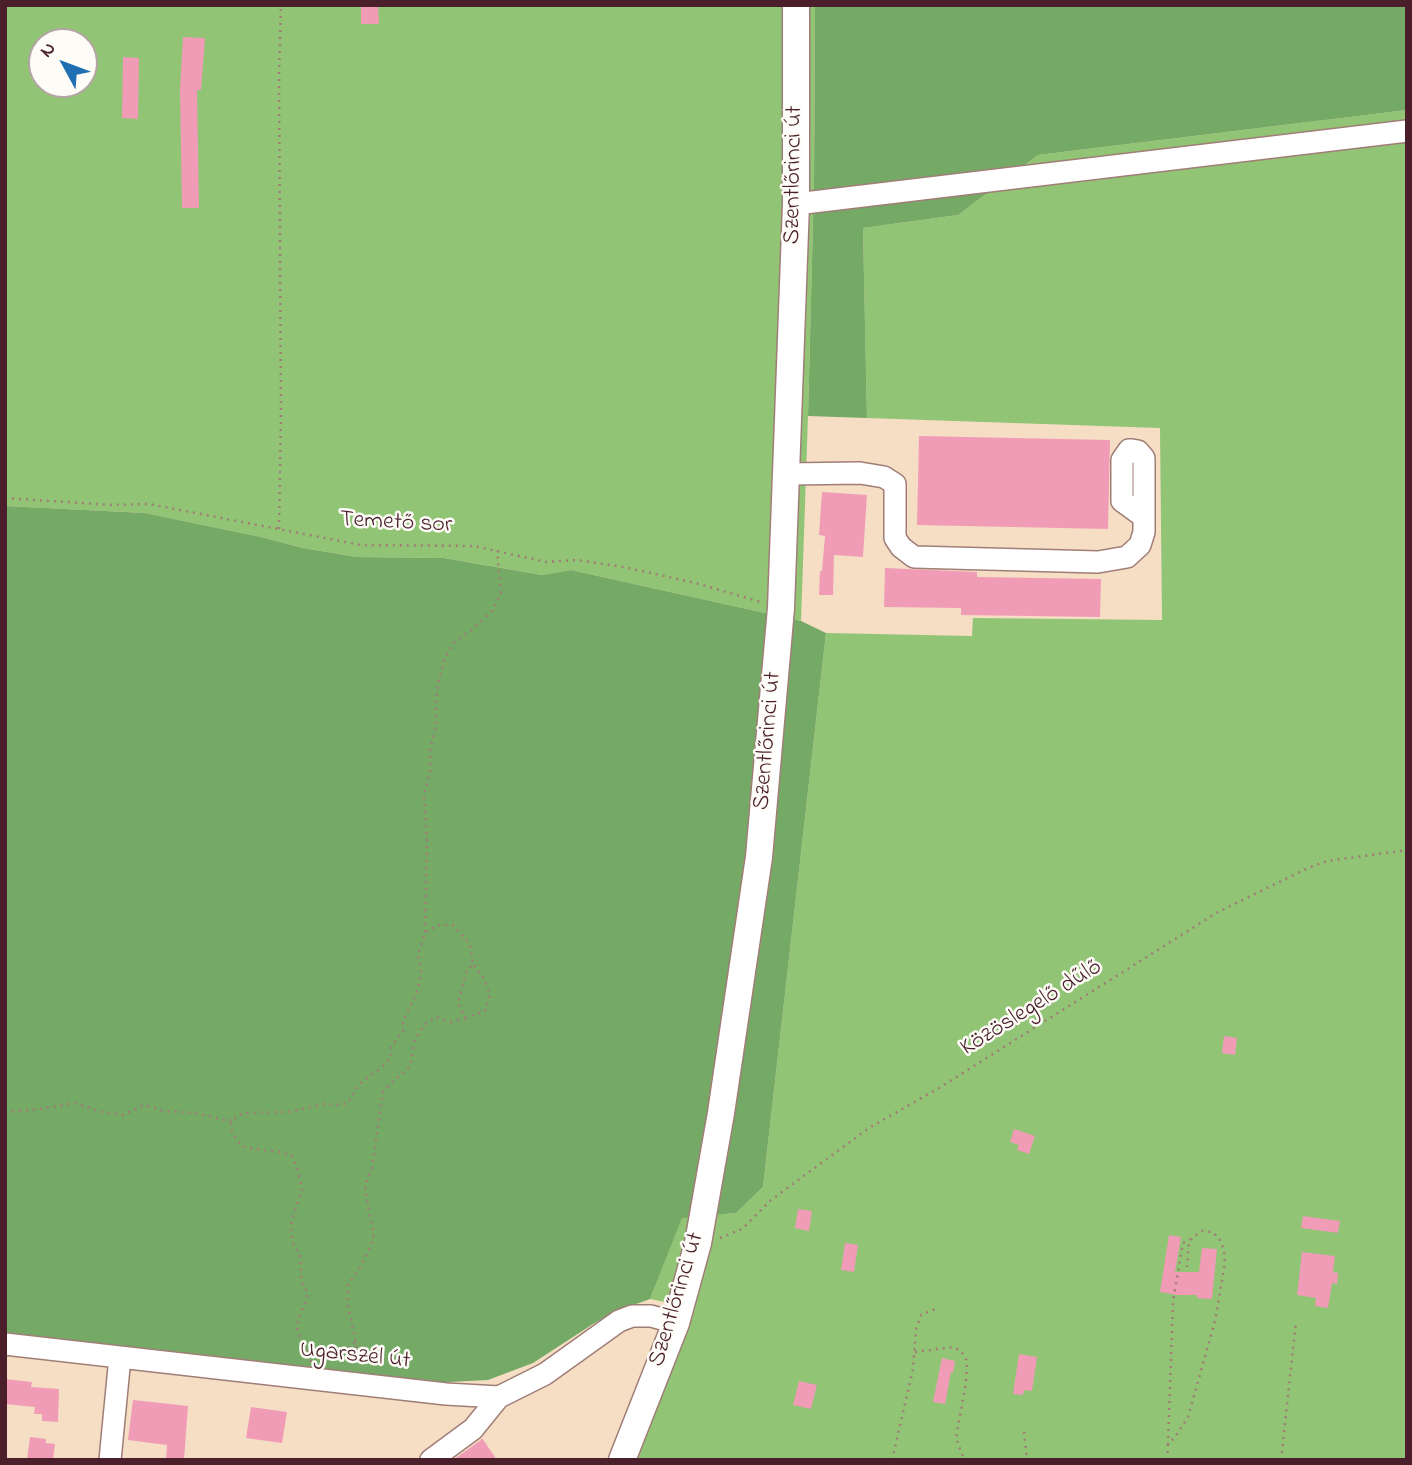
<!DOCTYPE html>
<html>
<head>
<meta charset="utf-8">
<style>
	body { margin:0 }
	#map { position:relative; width:1412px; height:1465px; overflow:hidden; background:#f5dec3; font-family:"Indie Flower",sans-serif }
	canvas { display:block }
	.frame { position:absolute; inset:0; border:7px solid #4a1f2b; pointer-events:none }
	.north { position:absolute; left:28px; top:28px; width:70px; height:70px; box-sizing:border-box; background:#fdfcf7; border:2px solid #b5a4a5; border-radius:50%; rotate:311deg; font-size:19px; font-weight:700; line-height:28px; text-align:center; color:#4a1f2b }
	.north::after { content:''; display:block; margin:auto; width:24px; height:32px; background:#1f6fb2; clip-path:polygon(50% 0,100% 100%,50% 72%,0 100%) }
</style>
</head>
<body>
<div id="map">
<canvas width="1412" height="1465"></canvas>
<div class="frame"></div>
<div class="north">N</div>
</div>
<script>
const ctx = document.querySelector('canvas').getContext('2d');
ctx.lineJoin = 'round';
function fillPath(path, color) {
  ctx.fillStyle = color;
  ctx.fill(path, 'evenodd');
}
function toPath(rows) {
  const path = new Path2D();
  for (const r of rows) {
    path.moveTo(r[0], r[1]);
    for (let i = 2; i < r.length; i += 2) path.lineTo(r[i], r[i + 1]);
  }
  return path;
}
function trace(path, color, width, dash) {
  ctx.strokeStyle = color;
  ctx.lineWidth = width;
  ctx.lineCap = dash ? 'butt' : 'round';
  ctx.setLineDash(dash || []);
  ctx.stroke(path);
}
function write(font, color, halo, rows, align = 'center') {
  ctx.font = font + ' "Indie Flower",sans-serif';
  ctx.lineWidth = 5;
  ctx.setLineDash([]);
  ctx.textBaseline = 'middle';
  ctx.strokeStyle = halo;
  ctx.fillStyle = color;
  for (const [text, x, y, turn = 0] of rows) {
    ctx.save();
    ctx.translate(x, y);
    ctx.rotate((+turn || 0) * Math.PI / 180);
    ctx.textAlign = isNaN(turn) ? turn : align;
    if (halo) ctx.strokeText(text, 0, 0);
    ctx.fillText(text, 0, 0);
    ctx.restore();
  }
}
const green = toPath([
	[5,5,815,5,814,183,808,416,801,621,571,570,542,575,444,558,357,557,303,548,261,537,145,513,5,506],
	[42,42,84,42,84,84,42,84],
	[1407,110,1407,1460,632,1460,691,1307,650,1299,682,1217,736,1213,763,1187,826,633,972,636,973,618,1162,620,1160,428,867,418,863,228,958,215,1038,155]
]);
const forest = toPath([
	[815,5,1407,5,1407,110,1038,155,958,215,863,228,867,418,808,416,814,183],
	[5,506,145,513,261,537,303,548,357,557,444,558,542,575,571,570,801,621,826,633,763,1187,736,1213,682,1218,650,1299,614,1312,593,1324,533,1363,488,1380,449,1382,360,1384,313,1379,5,1332]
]);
const building = toPath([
	[361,5,378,5,379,24,361,24],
	[183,37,205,38,201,90,197,90,199,208,182,208,180,89],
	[123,57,139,58,138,119,122,118],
	[919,436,1110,440,1108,529,917,525],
	[822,492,867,495,863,557,834,555,833,595,819,595,820,571,822,571,825,536,819,535],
	[885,568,977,572,977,577,1101,579,1100,617,961,615,961,608,884,607],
	[1224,1036,1237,1038,1235,1055,1222,1053],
	[1014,1129,1035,1136,1029,1154,1017,1150,1019,1145,1010,1142],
	[798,1209,812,1211,809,1231,795,1228],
	[1303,1216,1340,1221,1338,1233,1301,1228],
	[1169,1235,1181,1237,1175,1272,1199,1272,1202,1248,1217,1249,1212,1299,1197,1298,1197,1295,1177,1295,1160,1292],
	[845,1243,858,1245,854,1272,841,1270],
	[1302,1252,1335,1256,1333,1272,1338,1273,1337,1284,1332,1283,1328,1308,1315,1306,1316,1298,1297,1295],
	[1019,1354,1037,1357,1032,1391,1024,1390,1023,1395,1013,1394],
	[942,1358,955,1361,953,1373,951,1372,945,1404,933,1402],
	[5,1379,32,1382,31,1387,59,1389,58,1422,42,1421,42,1414,34,1414,35,1407,5,1404],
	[799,1381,817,1385,811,1409,793,1405],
	[133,1400,188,1406,184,1460,166,1460,167,1445,128,1440],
	[251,1407,287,1412,282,1443,246,1438],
	[30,1437,46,1439,46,1443,55,1444,53,1460,27,1460],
	[482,1438,497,1460,453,1460,481,1440]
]);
const path = toPath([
	[5,498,112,505,149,504,361,545,474,546,546,562,577,560,623,567,660,575,699,584,761,602],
	[279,529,281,415,279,73,281,5],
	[425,932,427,840,424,795,430,773,430,750,436,726,436,699,439,679,446,656,455,641,473,629,493,610,501,592,497,551],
	[465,1018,485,1011,490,994,484,979,473,964],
	[5,1112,41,1109,75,1103,98,1111,123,1115,144,1105,164,1111,195,1113,229,1121,233,1119],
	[720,1238,742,1229,771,1200,869,1128,939,1088,1218,912,1308,868,1327,861,1407,850],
	[307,1351,315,1352,347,1350,356,1342],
	[915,1352,953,1347,961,1351,967,1361,966,1382,956,1438,964,1460],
	[311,1362,307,1351,302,1345,297,1328,299,1316,307,1300,307,1291,303,1286,301,1275,301,1258,293,1243,291,1231,292,1220,302,1189,298,1170,292,1156,280,1152,246,1148,237,1141,232,1131,231,1124,235,1118,243,1113,288,1112,324,1104,339,1105,348,1103,359,1084,382,1067,390,1059,391,1047,403,1031,403,1021,418,990,421,972,418,955,425,933,438,925,453,925,470,944,473,964,466,973,458,1003,465,1018,451,1022,436,1017,424,1025,415,1040,410,1066,383,1091,372,1168,365,1186,369,1213,374,1233,371,1246,358,1271,348,1285,347,1302,356,1342,358,1366],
	[1024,1432,1027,1460],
	[1168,1445,1173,1301,1183,1243,1190,1239],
	[892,1460,913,1369,916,1329,921,1315,935,1309],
	[1167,1460,1168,1445,1177,1434,1188,1417,1215,1321,1225,1263,1224,1250,1219,1238,1212,1232,1202,1231,1193,1237,1189,1242,1187,1267],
	[1281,1460,1296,1321]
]);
const minor = toPath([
	[796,204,1407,131],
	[787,474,860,473,884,477,895,484,895,538,901,547,914,557,1098,562,1127,557,1140,545,1144,532,1144,458,1138,451,1132,450,1129,450,1122,460,1122,501,1144,517],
	[5,1344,446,1394,499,1397,545,1374,619,1321,632,1316,651,1316,676,1323],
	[110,1460,120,1357],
	[431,1460,473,1429,499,1397]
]);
const major = toPath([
	[622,1460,676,1323,698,1243,721,1113,759,857,781,608,796,204,796,5]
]);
const streetNames = [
	["Szentlőrinci út",795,175,-89],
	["Temető sor",396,524,3],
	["Szentlőrinci út",769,741,-85],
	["Közöslegelő dűlő",1032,1009,-32],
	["Szentlőrinci út",678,1300,-73],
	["Ugarszél út",355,1357,6]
];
fillPath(green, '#91c475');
fillPath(forest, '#74aa66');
fillPath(building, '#f09cb7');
trace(minor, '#a07e77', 24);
trace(major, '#a07e77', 29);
trace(path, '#a07e77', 2.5, [2, 5]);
trace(minor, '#fff', 21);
trace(major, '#fff', 26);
write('24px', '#4a1f2b', '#fdfcf7', streetNames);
</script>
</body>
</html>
